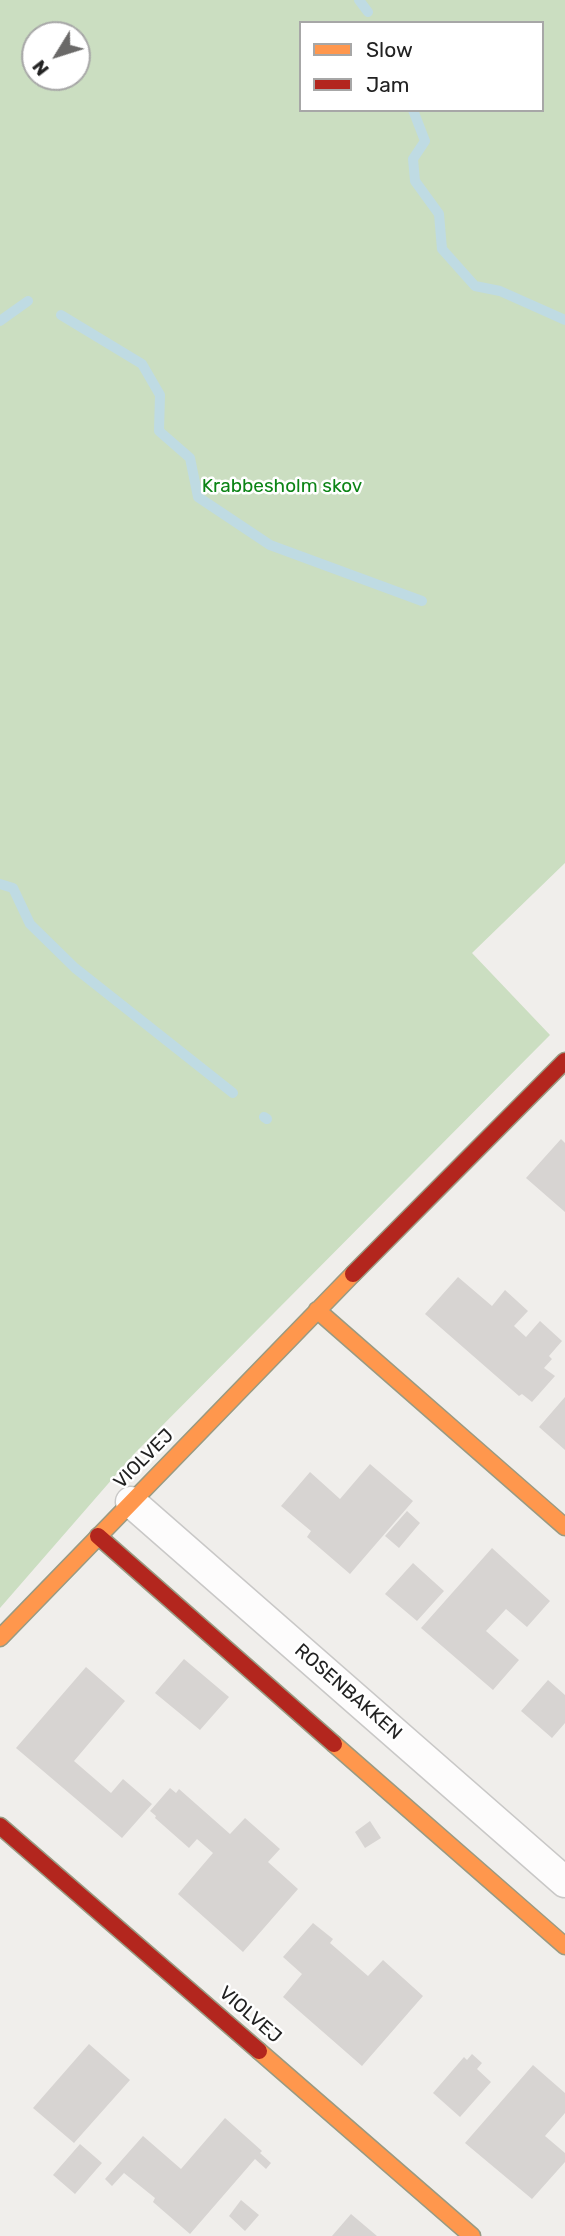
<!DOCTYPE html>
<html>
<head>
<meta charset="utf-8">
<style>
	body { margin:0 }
	#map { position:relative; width:565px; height:2236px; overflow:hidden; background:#f0eeeb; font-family:Rubik,sans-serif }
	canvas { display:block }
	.legend { position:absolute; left:299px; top:21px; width:245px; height:91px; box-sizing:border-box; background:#fff; border:2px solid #a7a7a7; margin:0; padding:9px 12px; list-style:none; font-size:21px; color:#222 }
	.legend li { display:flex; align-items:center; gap:14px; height:35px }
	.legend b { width:35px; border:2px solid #a7a7a7 }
	.north { position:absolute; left:21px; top:21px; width:70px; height:70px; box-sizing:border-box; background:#fff; border:2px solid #a7a7a7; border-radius:50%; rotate:232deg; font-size:19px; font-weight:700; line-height:28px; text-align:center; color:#222 }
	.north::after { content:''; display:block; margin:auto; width:24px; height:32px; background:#6a6968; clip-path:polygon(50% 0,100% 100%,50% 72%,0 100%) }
</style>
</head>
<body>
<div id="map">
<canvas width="565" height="2236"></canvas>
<ul class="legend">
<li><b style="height:9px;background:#ff974d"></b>Slow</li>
<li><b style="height:9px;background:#b3261e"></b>Jam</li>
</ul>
<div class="north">N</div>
</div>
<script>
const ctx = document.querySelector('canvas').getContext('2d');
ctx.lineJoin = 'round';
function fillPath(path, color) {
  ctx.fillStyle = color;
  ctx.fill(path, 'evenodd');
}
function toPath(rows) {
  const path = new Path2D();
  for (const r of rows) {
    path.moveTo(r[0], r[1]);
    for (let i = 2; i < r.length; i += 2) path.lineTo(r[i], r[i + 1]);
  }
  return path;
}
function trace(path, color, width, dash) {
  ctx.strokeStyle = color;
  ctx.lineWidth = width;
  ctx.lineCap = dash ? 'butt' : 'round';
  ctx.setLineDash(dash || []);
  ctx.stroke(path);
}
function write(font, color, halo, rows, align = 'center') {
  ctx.font = font + ' Rubik,sans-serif';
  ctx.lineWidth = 5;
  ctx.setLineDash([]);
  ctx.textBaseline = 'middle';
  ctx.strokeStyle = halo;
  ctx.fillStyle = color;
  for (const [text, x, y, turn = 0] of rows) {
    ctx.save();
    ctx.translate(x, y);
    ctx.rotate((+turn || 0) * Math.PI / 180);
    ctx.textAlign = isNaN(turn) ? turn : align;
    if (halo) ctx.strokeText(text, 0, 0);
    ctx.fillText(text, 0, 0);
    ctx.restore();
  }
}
const forest = toPath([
	[0,0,565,0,565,863,472,953,550,1035,134,1454,0,1608],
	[301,23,542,23,542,110,301,110],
	[35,35,77,35,77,77,35,77]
]);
const stream = toPath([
	[359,0,368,12],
	[413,110,425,141,413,159,415,181,439,214,442,249,475,286,500,291,565,320],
	[61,315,142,364,160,395,159,431,190,458,198,497,270,545,422,601],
	[0,321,28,301],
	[0,884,13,888,30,924,75,968,233,1093],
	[264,1117,267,1119]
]);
const building = toPath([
	[561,1139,565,1143,565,1212,526,1178],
	[458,1277,492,1306,505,1290,528,1311,514,1326,526,1337,540,1321,562,1341,549,1356,552,1359,544,1368,555,1376,532,1402,522,1394,519,1396,425,1314],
	[565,1397,565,1450,539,1427],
	[370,1464,413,1501,350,1574,307,1537,311,1531,281,1506,310,1472,340,1499],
	[407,1511,420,1523,399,1548,385,1536],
	[492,1548,550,1601,527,1627,506,1609,486,1631,519,1660,493,1690,421,1628],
	[413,1563,444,1591,417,1621,385,1594],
	[184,1659,229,1697,200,1730,155,1693],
	[86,1667,125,1701,74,1761,111,1793,123,1779,152,1804,122,1838,16,1748],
	[548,1680,565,1695,565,1723,552,1738,521,1711],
	[170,1788,176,1793,179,1789,230,1834,245,1818,280,1849,268,1862,298,1889,243,1952,178,1894,213,1853,197,1839,189,1848,155,1818,156,1816,150,1811],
	[370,1821,381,1838,365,1848,355,1832],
	[313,1923,333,1939,330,1943,368,1976,383,1960,423,1996,362,2066,283,1997,302,1974,283,1957],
	[89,2044,130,2080,74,2143,33,2108],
	[472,2054,482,2063,477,2069,491,2082,460,2117,433,2093,464,2057,467,2060],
	[533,2065,565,2093,565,2113,545,2136,565,2153,565,2162,532,2199,465,2143],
	[225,2118,262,2151,260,2153,271,2163,266,2169,255,2159,190,2234,153,2202,155,2198,124,2173,112,2186,105,2179,143,2136,181,2169],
	[80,2144,102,2163,75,2194,53,2175],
	[241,2200,259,2215,245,2231,229,2216],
	[351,2214,377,2236,332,2236]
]);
const street = toPath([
	[131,1502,565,1882]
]);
const slow = toPath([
	[317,1310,565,1527],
	[0,1638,353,1274],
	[334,1744,565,1946],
	[259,2051,472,2236]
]);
const jam = toPath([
	[353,1274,565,1061],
	[98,1536,334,1744],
	[0,1826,259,2051]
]);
const parkNames = [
	["Krabbesholm skov",282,487]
];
const streetNames = [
	["VIOLVEJ",144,1459,-45],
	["ROSENBAKKEN",348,1692,41],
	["VIOLVEJ",250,2015,41]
];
fillPath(forest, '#cbdec1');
trace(stream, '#bfdbe3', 10);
fillPath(building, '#d7d4d2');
trace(street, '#c9c8c7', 33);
trace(slow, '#999a82', 19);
trace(jam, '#999a82', 19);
trace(street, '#fdfcfc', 30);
trace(slow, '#ff974d', 16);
trace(jam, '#b3261e', 16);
write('19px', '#0c8416', '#fff', parkNames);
write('19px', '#222', '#fff', streetNames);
</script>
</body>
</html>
